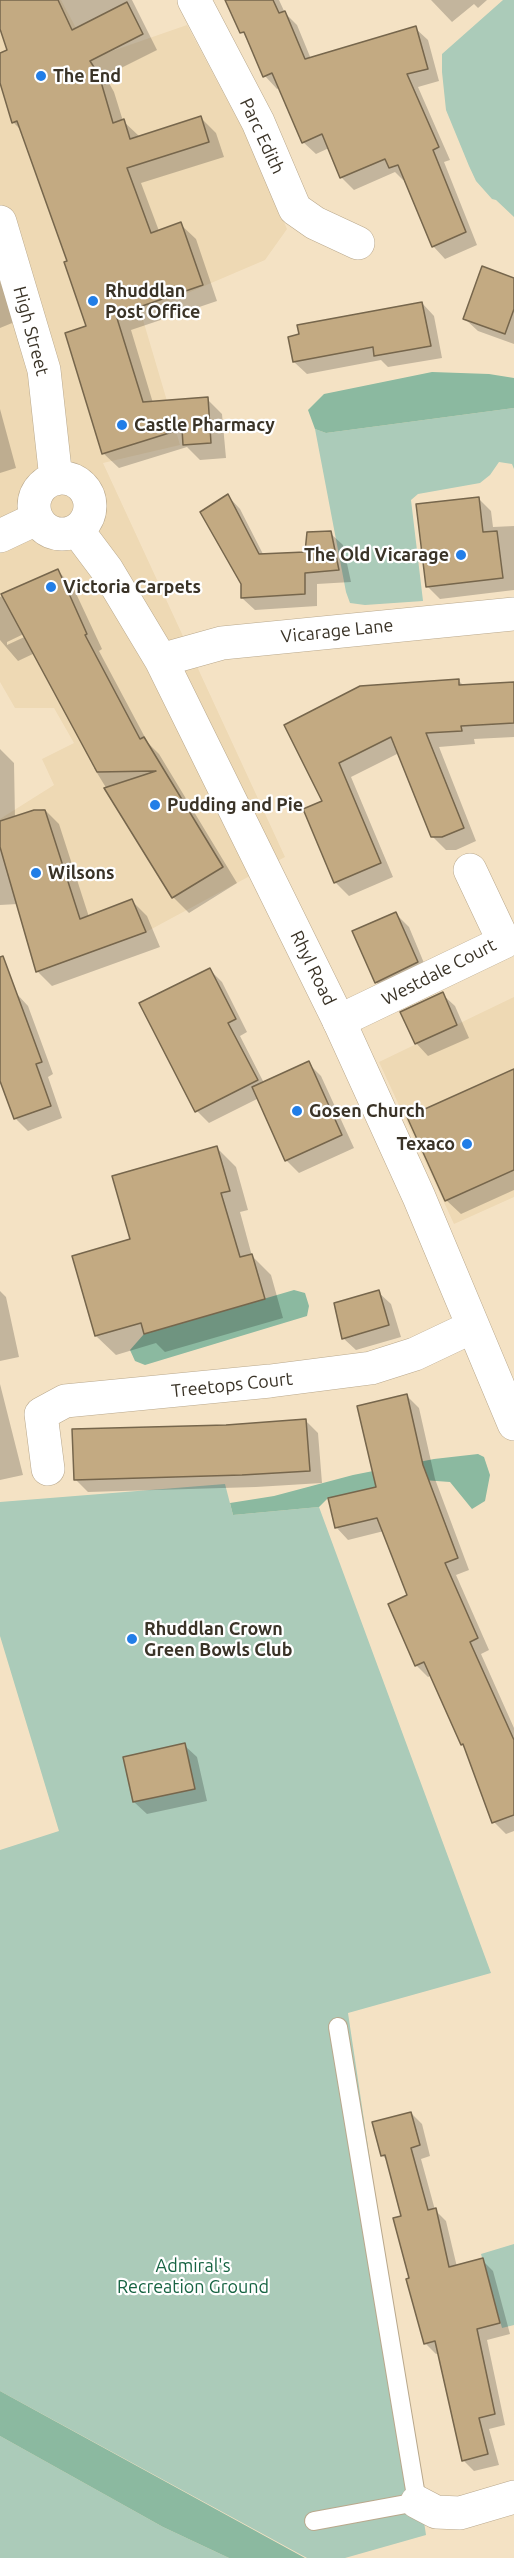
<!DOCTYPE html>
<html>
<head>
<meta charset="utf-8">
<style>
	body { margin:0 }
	canvas { display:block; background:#f4e2c4 }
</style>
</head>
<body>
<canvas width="514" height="2558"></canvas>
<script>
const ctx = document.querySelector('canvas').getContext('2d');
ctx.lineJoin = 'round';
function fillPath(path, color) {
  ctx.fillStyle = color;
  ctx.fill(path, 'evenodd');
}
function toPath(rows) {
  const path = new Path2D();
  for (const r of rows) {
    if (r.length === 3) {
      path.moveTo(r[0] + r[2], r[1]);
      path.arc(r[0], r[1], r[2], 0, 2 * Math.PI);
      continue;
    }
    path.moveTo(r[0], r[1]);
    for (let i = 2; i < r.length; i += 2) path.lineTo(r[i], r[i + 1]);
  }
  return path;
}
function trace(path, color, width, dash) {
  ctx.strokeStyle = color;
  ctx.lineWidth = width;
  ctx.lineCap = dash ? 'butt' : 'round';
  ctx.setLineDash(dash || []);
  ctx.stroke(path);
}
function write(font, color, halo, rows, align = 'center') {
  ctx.font = font + ' Ubuntu,sans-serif';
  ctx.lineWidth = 4.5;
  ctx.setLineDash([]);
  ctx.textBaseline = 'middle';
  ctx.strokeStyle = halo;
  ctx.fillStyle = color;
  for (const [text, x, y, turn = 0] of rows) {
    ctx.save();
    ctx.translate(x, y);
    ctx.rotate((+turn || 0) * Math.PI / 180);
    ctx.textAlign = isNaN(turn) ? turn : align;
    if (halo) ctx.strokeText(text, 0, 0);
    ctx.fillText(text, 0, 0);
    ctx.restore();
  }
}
const built = toPath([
	[0,0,61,0,92,58,187,25,249,141,287,229,265,260,141,313,180,445,103,463,285,857,146,932,36,972,0,847,0,819,54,785,42,759,74,743,54,708,15,708,0,682],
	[514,997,514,1197,454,1224,379,1062]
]);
const green = toPath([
	[503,0,514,0,514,217,496,200,492,199,476,181,469,166,446,110,442,72,442,54],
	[514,408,514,519,514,469,512,464,499,462,490,475,480,483,418,494,411,500,423,601,365,605,350,603,346,592,315,429,326,433],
	[225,1484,233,1515,319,1507,491,1973,348,2013,426,2535,345,2558,307,2558,0,2391,0,1850,59,1831,0,1636,0,1502],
	[514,2244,514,2325,502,2328,481,2254],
	[0,2436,163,2527,229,2558,0,2558]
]);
const forest = toPath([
	[432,372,489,374,514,378,514,408,326,433,315,429,308,410,324,394],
	[294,1290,305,1293,309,1306,307,1316,145,1365,135,1361,130,1350,144,1334],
	[478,1454,484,1457,490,1475,485,1501,472,1509,450,1482,423,1480,328,1498,319,1507,233,1515,230,1503,274,1496,353,1475,434,1459],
	[0,2391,305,2558,229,2558,163,2527,0,2436]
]);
const shadow = toPath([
	[0,0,132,0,157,50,105,76,114,92,123,121,139,136,201,118,216,133,224,157,141,183,159,231,180,224,196,239,217,301,131,330,153,403,207,399,222,414,226,458,200,460,187,447,119,468,103,453,88,327,68,262,22,131,13,122,0,77,0,54,9,51,0,24],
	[227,0,279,0,285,13,297,25,311,59,415,28,428,40,439,81,418,87,450,160,444,162,477,245,445,259,433,246,405,179,403,180,395,172,354,190,341,177,329,148,316,154,303,142,280,88,277,89,265,76],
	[431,0,487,0,478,8,474,4,452,22],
	[514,279,514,344,478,331,465,319],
	[0,282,17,321,0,328],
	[422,303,434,316,442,358,388,367,381,360,307,374,294,362],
	[0,409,16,468,0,473],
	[228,496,240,509,264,556,307,554,330,533,343,545,351,582,317,584,317,606,255,610,242,598,242,584],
	[479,499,491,511,493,527,514,526,514,590,440,599,428,587],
	[58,571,73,587,102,649,99,651,148,743,159,754,237,883,189,913,173,897,94,768,96,767,35,653,18,661,0,640,0,597],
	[30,631,31,634,7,645,7,642],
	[458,680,464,686,514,684,514,737,474,739,475,744,439,747,476,841,456,850,446,850,432,836,399,753,351,777,393,877,349,896,335,882,324,802,286,725],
	[0,749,14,763,15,818,44,809,59,824,89,917,132,901,147,916,160,947,52,986,37,971,18,904,0,905],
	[396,914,409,927,429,975,388,995,376,982],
	[210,970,222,982,247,1032,240,1036,264,1083,308,1063,321,1076,354,1148,299,1173,286,1160,259,1098,209,1123,197,1111],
	[16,993,28,1006,53,1074,48,1077,62,1118,28,1131,15,1118,0,1076,0,999],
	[442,994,455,1006,469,1038,428,1056,416,1043],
	[514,1071,514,1190,461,1214,446,1200],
	[216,1147,236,1167,248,1210,240,1212,252,1256,271,1275,283,1318,165,1352,156,1343,116,1355,96,1336],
	[0,1291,6,1297,19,1357,0,1361],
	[378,1292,391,1304,401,1337,356,1350,343,1338],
	[0,1384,23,1475,0,1480],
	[407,1396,419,1408,435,1479,469,1570,456,1575,489,1650,481,1654,514,1728,514,1831,506,1834,494,1822,466,1748,462,1744,432,1675,428,1677,416,1665,409,1596,384,1531,348,1540,336,1527,378,1488],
	[306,1421,318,1433,322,1483,256,1487,88,1492,76,1480,226,1426],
	[184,1745,197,1757,207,1801,147,1814,134,1802],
	[411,2113,422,2124,430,2156,421,2159,435,2210,446,2221,457,2267,482,2260,493,2271,510,2334,487,2340,505,2425,489,2429,499,2465,474,2471,463,2460,440,2353,436,2354,425,2343,411,2280,403,2218,388,2161,382,2155]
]);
const building = toPath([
	[0,0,58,0,72,30,127,2,143,34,90,61,99,75,113,123,124,119,130,139,201,116,209,142,127,168,151,233,181,222,203,285,116,315,143,402,208,397,211,443,183,445,182,429,102,454,65,333,86,326,64,262,67,261,17,121,12,123,0,83,0,53,7,50,0,29,0,0],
	[225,0,273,0,279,13,285,11,305,59,416,26,428,69,407,74,439,147,433,150,466,232,432,247,398,165,389,168,385,159,340,178,322,134,302,143,272,73,263,77,244,32,240,33,225,0],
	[482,266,514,278,514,309,505,334,463,319,482,266],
	[422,302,431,346,374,356,373,347,293,362,288,337,299,334,297,325,422,302],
	[228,494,259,554,305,552,307,532,331,531,339,570,305,573,305,594,241,598,241,584,200,512,228,494],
	[479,497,483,532,497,531,503,578,426,587,416,504,479,497],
	[58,569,87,634,85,635,140,739,144,737,223,867,172,898,104,788,156,771,97,772,1,594,58,569],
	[459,679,459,685,514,682,514,723,461,726,462,731,426,733,464,828,442,837,431,837,391,737,339,763,381,863,334,883,303,809,322,801,284,725,360,686,459,679],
	[34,810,45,810,80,919,132,899,146,932,36,972,0,847,0,821,34,810],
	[396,912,418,962,375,983,352,931,396,912],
	[3,956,42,1062,36,1064,51,1106,14,1119,0,1081,0,957,3,956],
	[210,968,236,1019,228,1023,258,1080,195,1112,139,1003,210,968],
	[443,992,457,1025,415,1044,400,1012,443,992],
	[309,1061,342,1135,285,1161,252,1087,309,1061],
	[514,1069,514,1170,445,1201,407,1117,514,1069],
	[217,1146,230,1191,221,1193,240,1257,252,1254,265,1299,144,1334,141,1323,95,1336,72,1256,130,1239,112,1176,217,1146],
	[379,1290,389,1325,342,1339,334,1303,379,1290],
	[407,1394,423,1465,458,1558,445,1563,478,1638,470,1642,514,1740,514,1815,492,1823,463,1744,461,1745,424,1662,415,1666,388,1604,407,1595,377,1518,335,1528,328,1498,376,1487,357,1406,407,1394],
	[306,1419,310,1471,242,1475,74,1480,72,1429,226,1425,306,1419],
	[185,1743,195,1789,133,1802,123,1757,185,1743],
	[411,2112,420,2145,411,2148,428,2210,436,2208,449,2267,483,2258,500,2323,477,2329,495,2414,479,2418,488,2454,462,2461,435,2341,424,2344,406,2279,409,2278,393,2218,401,2216,385,2155,381,2156,372,2122,411,2112]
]);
const lane = toPath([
	[314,2521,417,2502,338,2027]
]);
const street = toPath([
	[194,0,258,122,295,209,315,223,358,243],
	[339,1021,504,942,470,870],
	[48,1469,41,1414,65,1401,270,1381,371,1368,415,1354,472,1327],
	[417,2502,436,2512,460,2513,514,2497]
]);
const secondary = toPath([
	[0,222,44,370,56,479],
	[62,506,28],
	[77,530,107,570,161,660,339,1021,419,1197,514,1424],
	[0,536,36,519],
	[161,660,222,643,514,614]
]);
const markers = [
	[41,76,6,"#227ee7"],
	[93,301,6,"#227ee7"],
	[122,425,6,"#227ee7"],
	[461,555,6,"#227ee7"],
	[51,587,6,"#227ee7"],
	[155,805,6,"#227ee7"],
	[36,873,6,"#227ee7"],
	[297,1111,6,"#227ee7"],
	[467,1144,6,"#227ee7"],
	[132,1639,6,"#227ee7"]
];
const poiNames = [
	["The End",53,76],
	["Rhuddlan",105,291],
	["Post Office",105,312],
	["Castle Pharmacy",134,425],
	["The Old Vicarage",449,555,"right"],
	["Victoria Carpets",63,587],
	["Pudding and Pie",167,805],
	["Wilsons",48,873],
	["Gosen Church",309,1111],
	["Texaco",455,1144,"right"],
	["Rhuddlan Crown",144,1629],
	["Green Bowls Club",144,1650]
];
const streetNames = [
	["Parc Edith",262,136,65],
	["High Street",31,331,75],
	["Vicarage Lane",337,631,-6],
	["Rhyl Road",313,968,64],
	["Westdale Court",439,972,-27],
	["Treetops Court",232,1385,-6]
];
const parkNames = [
	["Admiral's",193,2266],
	["Recreation Ground",193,2287]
];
fillPath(built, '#eed9b4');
fillPath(green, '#abcbb9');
fillPath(forest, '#8bb9a0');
fillPath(shadow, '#0003');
fillPath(building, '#c3aa82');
trace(building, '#76664c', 1.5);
trace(lane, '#b9a88c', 20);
trace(street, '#b9a88c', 34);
trace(secondary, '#b9a88c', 34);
trace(lane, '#fff', 18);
trace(street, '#fff', 33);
trace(secondary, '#fff', 33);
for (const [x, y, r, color] of markers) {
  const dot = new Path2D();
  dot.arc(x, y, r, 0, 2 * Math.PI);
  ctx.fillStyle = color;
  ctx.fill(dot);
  trace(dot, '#fff', 2);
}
write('bold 18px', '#3a3327', '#fff', poiNames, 'left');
write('18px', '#3a3327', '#fff', streetNames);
write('18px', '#176443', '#fff', parkNames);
</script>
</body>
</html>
